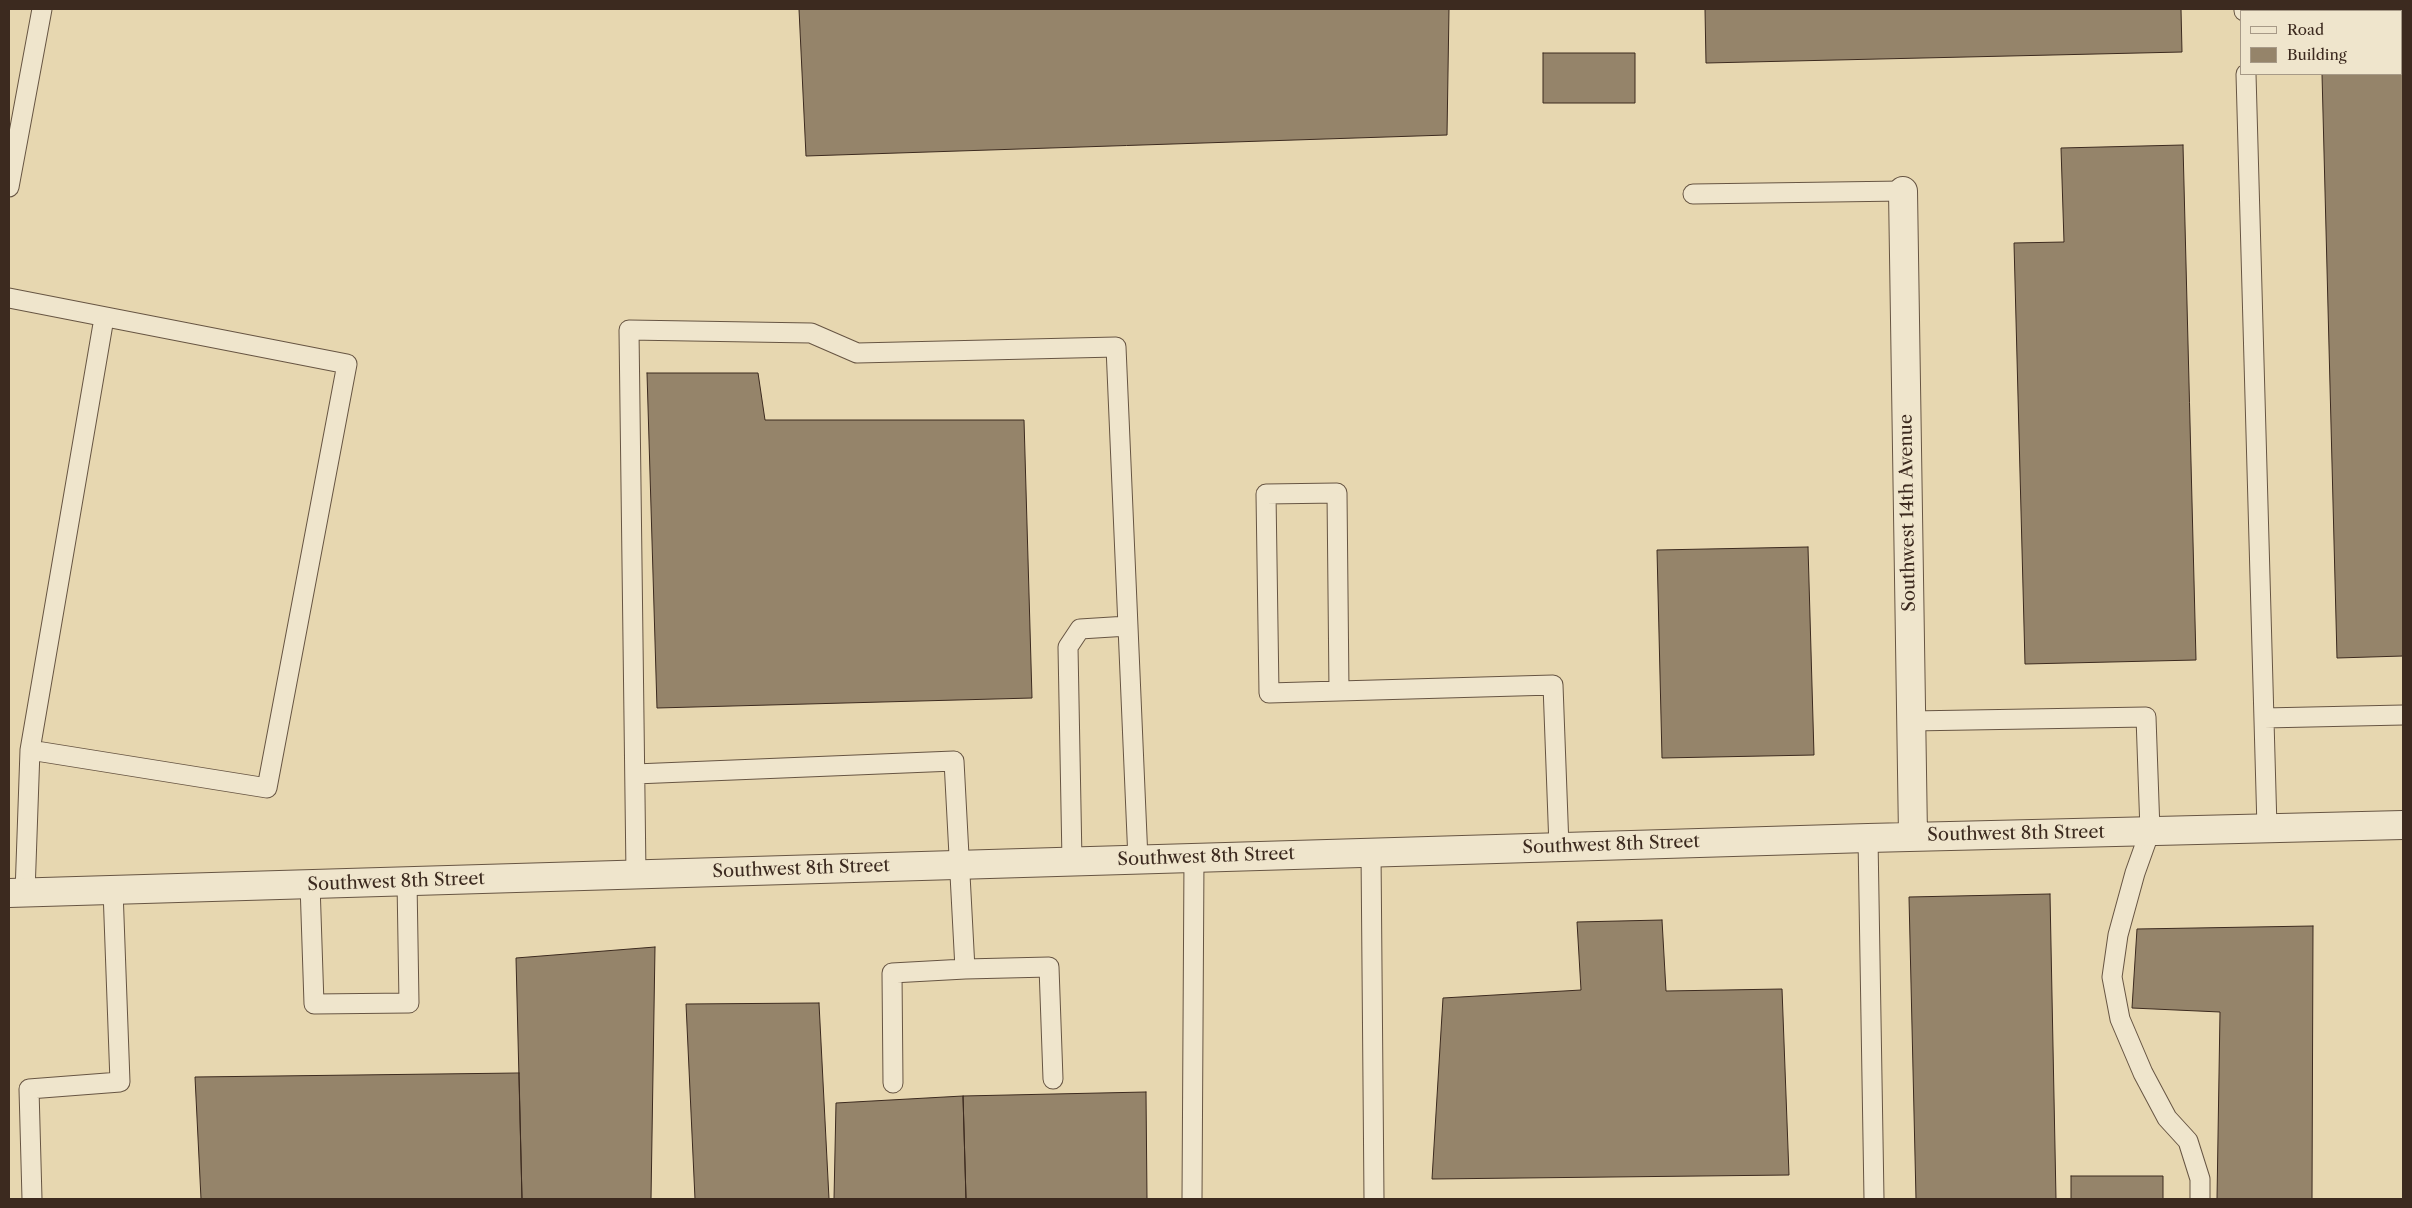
<!DOCTYPE html>
<html>
<head>
<meta charset="utf-8">
<style>
	body { margin:0 }
	#map { position:relative; width:2412px; height:1208px; overflow:hidden; background:#e7d7b0; font-family:"Libre Caslon Text",serif }
	canvas { display:block }
	.frame { position:absolute; inset:0; border:10px solid #3c2a1f; pointer-events:none }
	.legend { position:absolute; left:2240px; top:10px; width:162px; height:65px; box-sizing:border-box; background:#efe5cc; border:1px solid #a79a87; margin:0; padding:6px 9px; list-style:none; font-size:15px; color:#3c2a1f }
	.legend li { display:flex; align-items:center; gap:10px; height:25px }
	.legend b { width:25px; border:1px solid #a79a87 }
</style>
</head>
<body>
<div id="map">
<canvas width="2412" height="1208"></canvas>
<div class="frame"></div>
<ul class="legend">
<li><b style="height:6px;background:#efe5cc"></b>Road</li>
<li><b style="height:14px;background:#95846a"></b>Building</li>
</ul>
</div>
<script>
const ctx = document.querySelector('canvas').getContext('2d');
ctx.lineJoin = 'round';
function fillPath(path, color) {
  ctx.fillStyle = color;
  ctx.fill(path, 'evenodd');
}
function toPath(rows) {
  const path = new Path2D();
  for (const r of rows) {
    path.moveTo(r[0], r[1]);
    for (let i = 2; i < r.length; i += 2) path.lineTo(r[i], r[i + 1]);
  }
  return path;
}
function trace(path, color, width, dash) {
  ctx.strokeStyle = color;
  ctx.lineWidth = width;
  ctx.lineCap = dash ? 'butt' : 'round';
  ctx.setLineDash(dash || []);
  ctx.stroke(path);
}
function write(font, color, halo, rows, align = 'center') {
  ctx.font = font + ' "Libre Caslon Text",serif';
  ctx.lineWidth = 4;
  ctx.setLineDash([]);
  ctx.textBaseline = 'middle';
  ctx.strokeStyle = halo;
  ctx.fillStyle = color;
  for (const [text, x, y, turn = 0] of rows) {
    ctx.save();
    ctx.translate(x, y);
    ctx.rotate((+turn || 0) * Math.PI / 180);
    ctx.textAlign = isNaN(turn) ? turn : align;
    if (halo) ctx.strokeText(text, 0, 0);
    ctx.fillText(text, 0, 0);
    ctx.restore();
  }
}
const building = toPath([
	[799,9,1449,9,1447,135,806,156,799,9],
	[1705,9,2181,9,2182,52,1706,63,1705,9],
	[2321,9,2403,9,2403,656,2337,658,2322,74,2401,74,2401,11,2321,11,2321,9],
	[1543,53,1635,53,1635,103,1543,103,1543,53],
	[2183,145,2196,660,2025,664,2014,243,2064,242,2061,148,2183,145],
	[647,373,758,373,765,420,1024,420,1032,698,657,708,647,373],
	[1808,547,1814,755,1662,758,1657,550,1808,547],
	[2050,894,2056,1199,1916,1199,1909,897,2050,894],
	[1662,920,1666,991,1782,989,1789,1175,1432,1179,1443,998,1581,990,1577,922,1662,920],
	[2313,926,2312,1199,2217,1199,2220,1012,2132,1008,2137,929,2313,926],
	[655,947,651,1199,522,1199,516,958,655,947],
	[819,1003,829,1199,695,1199,686,1004,819,1003],
	[519,1073,522,1199,201,1199,195,1077,519,1073],
	[1146,1092,1147,1199,966,1199,963,1096,1146,1092],
	[963,1096,966,1199,834,1199,836,1103,963,1096],
	[2071,1176,2163,1176,2163,1199,2071,1199,2071,1176]
]);
const service = toPath([
	[2244,9,2244,11],
	[2246,74,2267,828],
	[9,187,42,9],
	[1693,194,1903,191],
	[9,298,347,364,267,788,30,750],
	[1339,691,1269,693,1266,494,1337,493,1339,691,1553,685,1559,847],
	[2264,718,2403,715],
	[1911,721,2146,717,2150,831,2135,873,2118,935,2112,977,2120,1019,2143,1073,2167,1118,2188,1141,2200,1179,2200,1199],
	[635,774,954,761,965,969],
	[1868,838,1874,1199],
	[1371,852,1374,1199],
	[1072,861,1068,647,1080,629,1128,626],
	[636,874,629,330,811,333,857,353,1116,347,1138,860],
	[310,884,314,1004,409,1003,407,881],
	[25,893,30,750,104,318],
	[893,1083,892,973,965,969,1049,967,1053,1079],
	[32,1199,29,1089,120,1082,113,890],
	[1192,1199,1194,858]
]);
const minor = toPath([
	[1903,191,1913,836],
	[9,893,1868,838,2403,825]
]);
const streetNames = [
	["Southwest 14th Avenue",1908,513,-91],
	["Southwest 8th Street",2016,834,-1],
	["Southwest 8th Street",1611,845,-2],
	["Southwest 8th Street",1206,857,-2],
	["Southwest 8th Street",801,869,-2],
	["Southwest 8th Street",396,882,-2]
];
fillPath(building, '#95846a');
trace(building, '#3c2a1f', 1);
trace(service, '#675543', 21);
trace(minor, '#675543', 30);
trace(service, '#efe5cc', 19);
trace(minor, '#efe5cc', 28);
write('18px', '#3c2a1f', '#efe5cc', streetNames);
</script>
</body>
</html>
